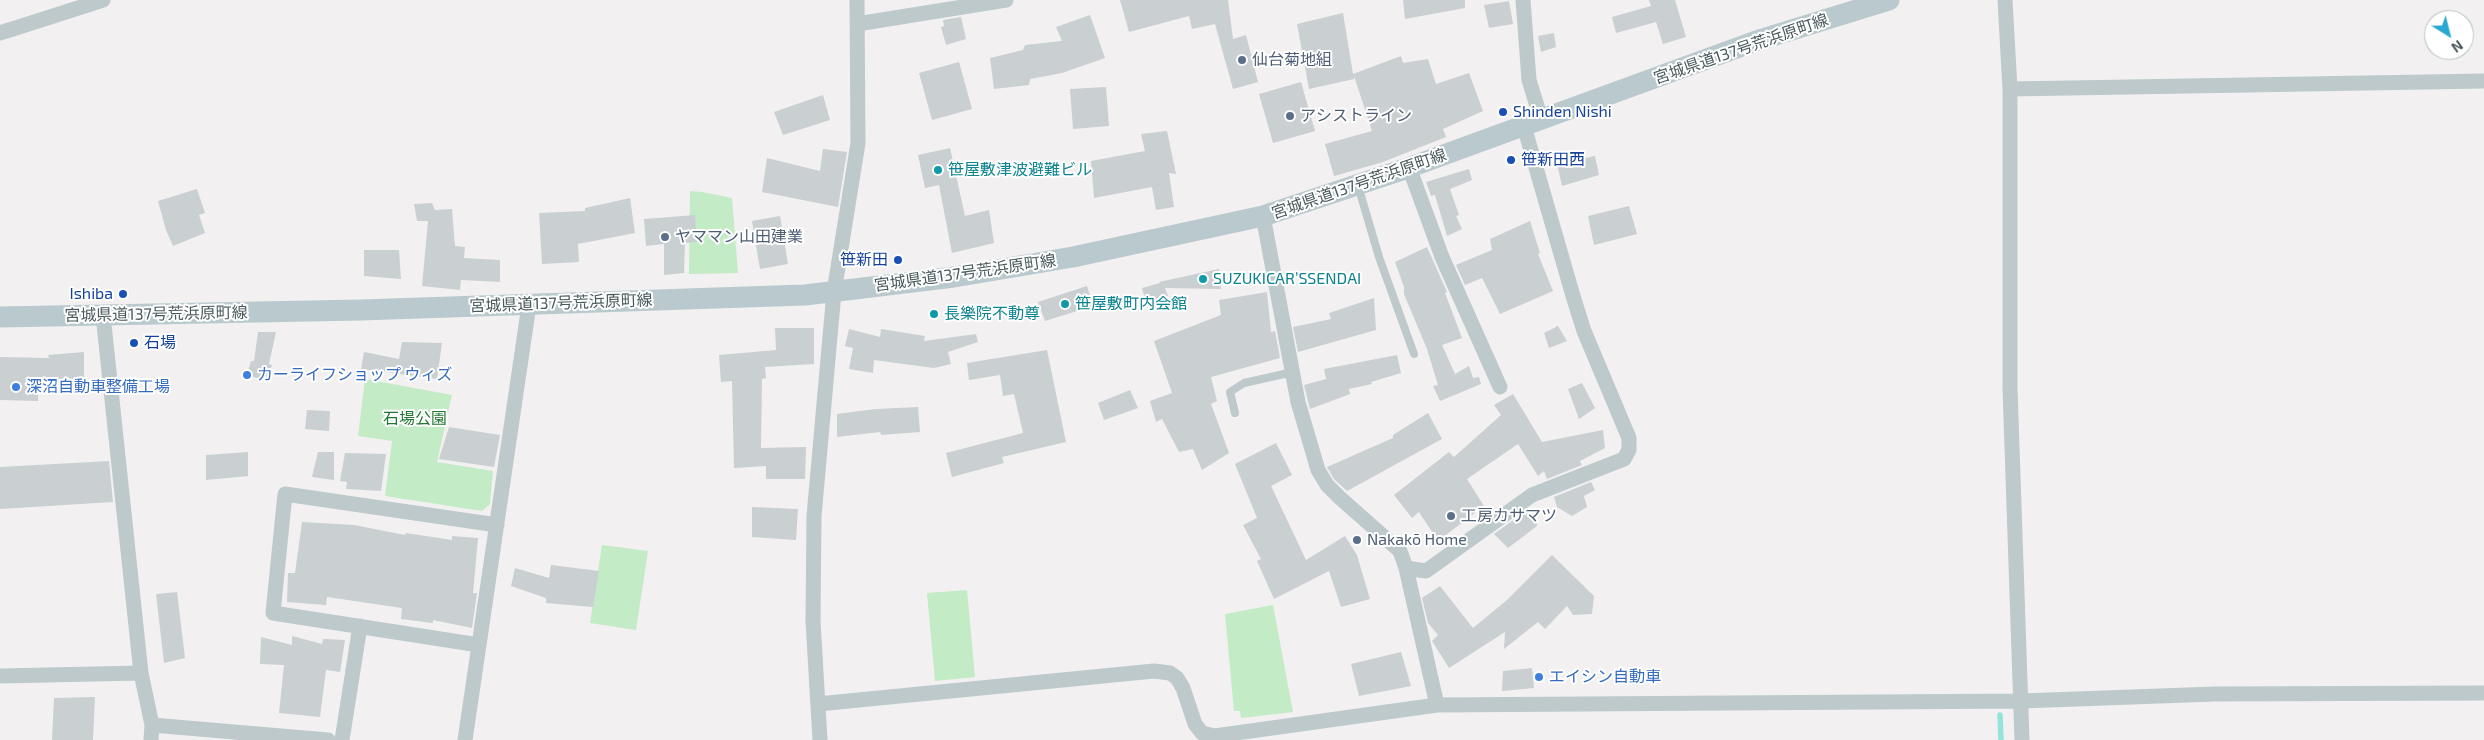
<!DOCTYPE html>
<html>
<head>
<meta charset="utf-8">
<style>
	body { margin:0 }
	#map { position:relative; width:2484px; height:740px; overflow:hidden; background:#f2f0f1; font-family:"Exo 2",sans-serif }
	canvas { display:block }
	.north { position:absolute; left:2424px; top:10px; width:50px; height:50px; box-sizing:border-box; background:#fff; border:1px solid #b6bdbe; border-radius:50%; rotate:144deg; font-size:14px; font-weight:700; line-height:20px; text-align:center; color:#49595c }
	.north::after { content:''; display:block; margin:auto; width:18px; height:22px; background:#2aa7d2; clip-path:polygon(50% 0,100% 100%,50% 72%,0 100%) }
</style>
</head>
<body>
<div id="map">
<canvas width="2484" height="740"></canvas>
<div class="north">N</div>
</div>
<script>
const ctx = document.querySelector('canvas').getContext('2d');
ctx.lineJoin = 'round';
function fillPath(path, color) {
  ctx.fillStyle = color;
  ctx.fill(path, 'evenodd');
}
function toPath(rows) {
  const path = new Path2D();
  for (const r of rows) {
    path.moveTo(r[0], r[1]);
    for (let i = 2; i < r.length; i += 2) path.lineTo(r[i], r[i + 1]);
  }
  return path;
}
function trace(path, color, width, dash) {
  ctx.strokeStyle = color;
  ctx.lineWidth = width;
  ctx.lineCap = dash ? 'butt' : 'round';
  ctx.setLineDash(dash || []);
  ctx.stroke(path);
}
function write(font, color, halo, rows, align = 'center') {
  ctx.font = font + ' "Exo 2","Noto Sans JP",sans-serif';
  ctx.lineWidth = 4;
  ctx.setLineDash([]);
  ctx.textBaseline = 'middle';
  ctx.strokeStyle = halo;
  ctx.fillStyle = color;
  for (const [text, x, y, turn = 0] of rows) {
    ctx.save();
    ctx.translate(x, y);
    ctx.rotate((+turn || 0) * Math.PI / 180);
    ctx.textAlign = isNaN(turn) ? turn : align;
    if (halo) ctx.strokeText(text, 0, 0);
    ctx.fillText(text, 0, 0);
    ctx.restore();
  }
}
const green = toPath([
	[690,191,702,192,732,198,738,273,689,274],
	[365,379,452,395,437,462,493,471,490,504,482,511,385,496,392,441,358,436],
	[602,545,648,551,636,630,590,623],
	[967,590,975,677,935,681,927,593],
	[1273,605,1293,712,1241,718,1240,711,1234,711,1225,614]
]);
const stream = toPath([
	[2000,715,2001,740]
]);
const building = toPath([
	[1120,0,1228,0,1233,39,1246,35,1258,82,1233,89,1215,24,1192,29,1189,16,1129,32],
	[1403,0,1465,0,1465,8,1405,19],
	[1649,0,1675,0,1686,37,1663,44,1656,22,1616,33,1612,17,1651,6],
	[1509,1,1513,24,1489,28,1484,5],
	[1343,13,1353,74,1401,56,1403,63,1428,59,1436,84,1469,73,1483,111,1443,129,1446,137,1383,162,1334,176,1325,144,1372,131,1354,76,1354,79,1309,89,1297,24],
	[1090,15,1105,58,1062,73,1030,79,1029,85,994,89,990,58,1023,50,1025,45,1062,41,1056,27],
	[961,17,966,39,946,45,941,27,944,26,943,20],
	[1554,33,1556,47,1541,52,1538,36],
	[959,62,972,109,932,120,919,73],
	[1301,82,1315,131,1273,143,1259,94],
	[1106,87,1109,126,1073,129,1070,89],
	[823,95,830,120,783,135,774,112],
	[1167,131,1176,174,1169,173,1174,207,1156,210,1152,187,1094,198,1091,161,1145,151,1141,134],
	[950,148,965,216,989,210,994,243,952,253,939,185,925,188,918,155],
	[823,149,847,152,838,207,762,192,767,158,820,171],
	[1595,156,1599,175,1562,186,1557,164],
	[1469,169,1472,180,1450,189,1459,215,1456,216,1462,229,1447,236,1435,195,1431,196,1426,182],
	[197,189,205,213,199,215,205,233,173,246,166,230,158,201],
	[630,198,635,233,578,244,579,262,542,264,539,213,585,211,585,208],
	[432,203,435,210,452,209,455,246,465,247,464,258,500,260,500,282,461,280,460,290,422,286,428,221,417,221,414,204],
	[1629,206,1637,234,1594,245,1588,216],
	[695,215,697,242,685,243,684,273,664,275,664,244,646,246,644,219],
	[780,216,788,264,760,269,752,221],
	[1530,221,1540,253,1538,254,1553,291,1500,314,1482,278,1465,285,1456,265,1492,250,1490,239],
	[1427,247,1447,292,1445,293,1462,338,1442,345,1455,374,1469,366,1473,378,1479,377,1481,384,1440,401,1433,386,1438,385,1427,349,1404,294,1404,287,1395,262],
	[364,250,399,250,401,279,364,276],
	[1219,269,1221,289,1165,288,1168,296,1146,303,1142,288,1160,283,1159,282],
	[1087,286,1093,306,1045,321,1038,302],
	[1267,292,1271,332,1275,331,1280,358,1211,377,1217,401,1211,404,1229,453,1202,470,1193,449,1179,452,1162,419,1156,422,1150,401,1172,393,1154,341,1221,315,1219,300],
	[1374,298,1376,330,1298,352,1293,327,1331,319,1329,313],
	[1558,326,1567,341,1549,348,1544,333],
	[775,328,814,328,814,364,765,367,766,378,762,379,761,448,806,447,805,479,766,479,766,466,734,468,732,381,721,382,719,355,776,350],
	[849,329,880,337,881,329,925,336,924,341,976,334,978,342,948,352,951,364,934,368,874,360,873,373,849,369,853,348,845,346],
	[258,332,276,332,269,364,272,365,267,381,247,375,251,361,254,361],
	[402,342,442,343,437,379,361,369,364,352,399,359],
	[1047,350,1066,442,1002,457,1004,463,952,477,946,453,1023,433,1014,394,1003,396,1000,375,969,380,967,363],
	[84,352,84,379,38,385,38,401,0,400,0,357,49,358,48,355],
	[1397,355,1401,373,1371,382,1372,384,1349,389,1350,394,1310,409,1304,385,1326,379,1324,369],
	[1582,383,1595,408,1579,419,1568,389],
	[1130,390,1138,408,1104,420,1098,403],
	[1513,394,1542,442,1603,430,1605,448,1580,461,1582,465,1547,479,1544,471,1538,476,1518,444,1467,479,1484,506,1438,541,1419,512,1412,518,1394,495,1449,452,1454,457,1501,415,1494,405],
	[918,407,920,432,881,435,880,432,837,437,837,414,876,409],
	[307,410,330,411,329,431,305,429],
	[1428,413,1442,439,1347,491,1334,479,1327,467,1393,438,1393,435],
	[449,427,500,435,494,467,439,459],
	[1276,443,1292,475,1271,486,1306,560,1345,536,1357,555,1370,599,1341,607,1329,571,1274,599,1257,561,1261,559,1243,525,1257,518,1235,464],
	[248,452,248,476,206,480,206,455],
	[318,452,334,452,334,480,312,477],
	[345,453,386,454,381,491,346,489,347,482,340,481],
	[109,461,113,502,0,509,0,467],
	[1591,482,1595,490,1584,496,1587,507,1572,516,1557,507,1554,497],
	[752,507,798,509,796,540,752,537],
	[1529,509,1537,520,1537,526,1508,548,1494,534],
	[302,522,354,525,405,535,406,533,452,540,452,536,478,538,473,593,477,593,472,628,433,620,433,623,401,619,402,608,327,597,326,605,287,602,288,573,295,573],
	[1552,555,1594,596,1592,614,1573,615,1567,606,1545,629,1538,622,1504,649,1505,632,1449,668,1432,641,1438,635,1428,623,1422,598,1440,586,1473,628,1507,600],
	[551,565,599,571,593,607,546,603,546,598,511,586,515,568,549,578],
	[177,592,185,658,164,663,156,594],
	[292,636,322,644,323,639,345,640,340,672,326,670,320,717,279,713,284,665,260,664,261,637,292,645],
	[1401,652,1411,686,1359,696,1351,664],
	[1532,668,1534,688,1502,691,1503,671],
	[95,697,93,740,52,740,54,698]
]);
const lane = toPath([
	[1361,196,1379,257,1414,354],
	[1235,413,1230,392,1244,383,1293,372]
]);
const street = toPath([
	[1523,0,1529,80,1541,119],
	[2005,0,2010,89,2010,388,2022,740],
	[857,24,1006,0],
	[0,33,103,0],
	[2010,89,2484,81],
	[1413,178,1442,257,1500,387],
	[1263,216,1298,402,1318,470,1327,485,1339,497,1400,551,1406,568,1437,705],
	[103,315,141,673,152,725,151,740],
	[1406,568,1426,571,1532,495,1624,459,1629,450,1629,438,1584,331,1573,296,1524,126],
	[479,645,273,613,285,494,497,525],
	[0,676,141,673],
	[818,704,1154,671,1170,673,1177,678,1183,688,1195,724,1202,733,1215,736,1437,705,2021,701,2215,694,2484,693],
	[152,725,328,740],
	[342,740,360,626],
	[465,740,529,305],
	[820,740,813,621,814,516,834,292,858,143,857,0]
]);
const secondary = toPath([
	[0,317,361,310,805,295,954,277,1073,257,1263,216,1405,169,1756,41,1889,0]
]);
const markers = [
	[1242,60,5,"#5c6f8a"],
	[1503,112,5,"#1a4fb4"],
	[1290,116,5,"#5c6f8a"],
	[1511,160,5,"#1a4fb4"],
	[938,170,5,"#0f9aa8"],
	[665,237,5,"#5c6f8a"],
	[898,260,5,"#1a4fb4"],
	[1203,279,5,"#0f9aa8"],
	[123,294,5,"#1a4fb4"],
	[1065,304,5,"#0f9aa8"],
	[934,314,5,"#0f9aa8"],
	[134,343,5,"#1a4fb4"],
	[247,375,5,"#3f7fe0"],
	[16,387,5,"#3f7fe0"],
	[1451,516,5,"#5c6f8a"],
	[1357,540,5,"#5c6f8a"],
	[1539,677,5,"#3f7fe0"]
];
const streetNames = [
	["宮城県道137号荒浜原町線",1741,49,-19],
	["宮城県道137号荒浜原町線",1359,184,-19],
	["宮城県道137号荒浜原町線",965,273,-8],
	["宮城県道137号荒浜原町線",561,303,-2],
	["宮城県道137号荒浜原町線",156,314,-1]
];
const serviceNames = [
	["仙台菊地組",1252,60],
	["アシストライン",1300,116],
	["ヤママン山田建業",675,237],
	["工房カサマツ",1461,516],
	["Nakakō Home",1367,540]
];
const transitNames = [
	["Shinden Nishi",1513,112],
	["笹新田西",1521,160],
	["笹新田",888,260,"right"],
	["Ishiba",113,294,"right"],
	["石場",144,343]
];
const cultureNames = [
	["笹屋敷津波避難ビル",948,170],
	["SUZUKICAR’SSENDAI",1213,279],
	["笹屋敷町内会館",1075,304],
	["長樂院不動尊",944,314]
];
const shopNames = [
	["カーライフショップ ウィズ",257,375],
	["深沼自動車整備工場",26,387],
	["エイシン自動車",1549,677]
];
const parkNames = [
	["石場公園",415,419]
];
fillPath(green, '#c3ebc6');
trace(stream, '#94e4dc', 5.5);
fillPath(building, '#cacfd2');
trace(lane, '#bdc9cb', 8);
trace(street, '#bdc9cb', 15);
trace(secondary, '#bac9cd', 21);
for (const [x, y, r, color] of markers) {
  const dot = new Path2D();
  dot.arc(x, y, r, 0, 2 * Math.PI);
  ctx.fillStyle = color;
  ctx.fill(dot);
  trace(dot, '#fff', 2);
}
write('16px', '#49595c', '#fff', streetNames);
write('16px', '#4e5e75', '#fff', serviceNames, 'left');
write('16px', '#164399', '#fff', transitNames, 'left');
write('16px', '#0d838f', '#fff', cultureNames, 'left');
write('16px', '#366cbe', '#fff', shopNames, 'left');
write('16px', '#207731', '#fff', parkNames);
</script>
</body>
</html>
